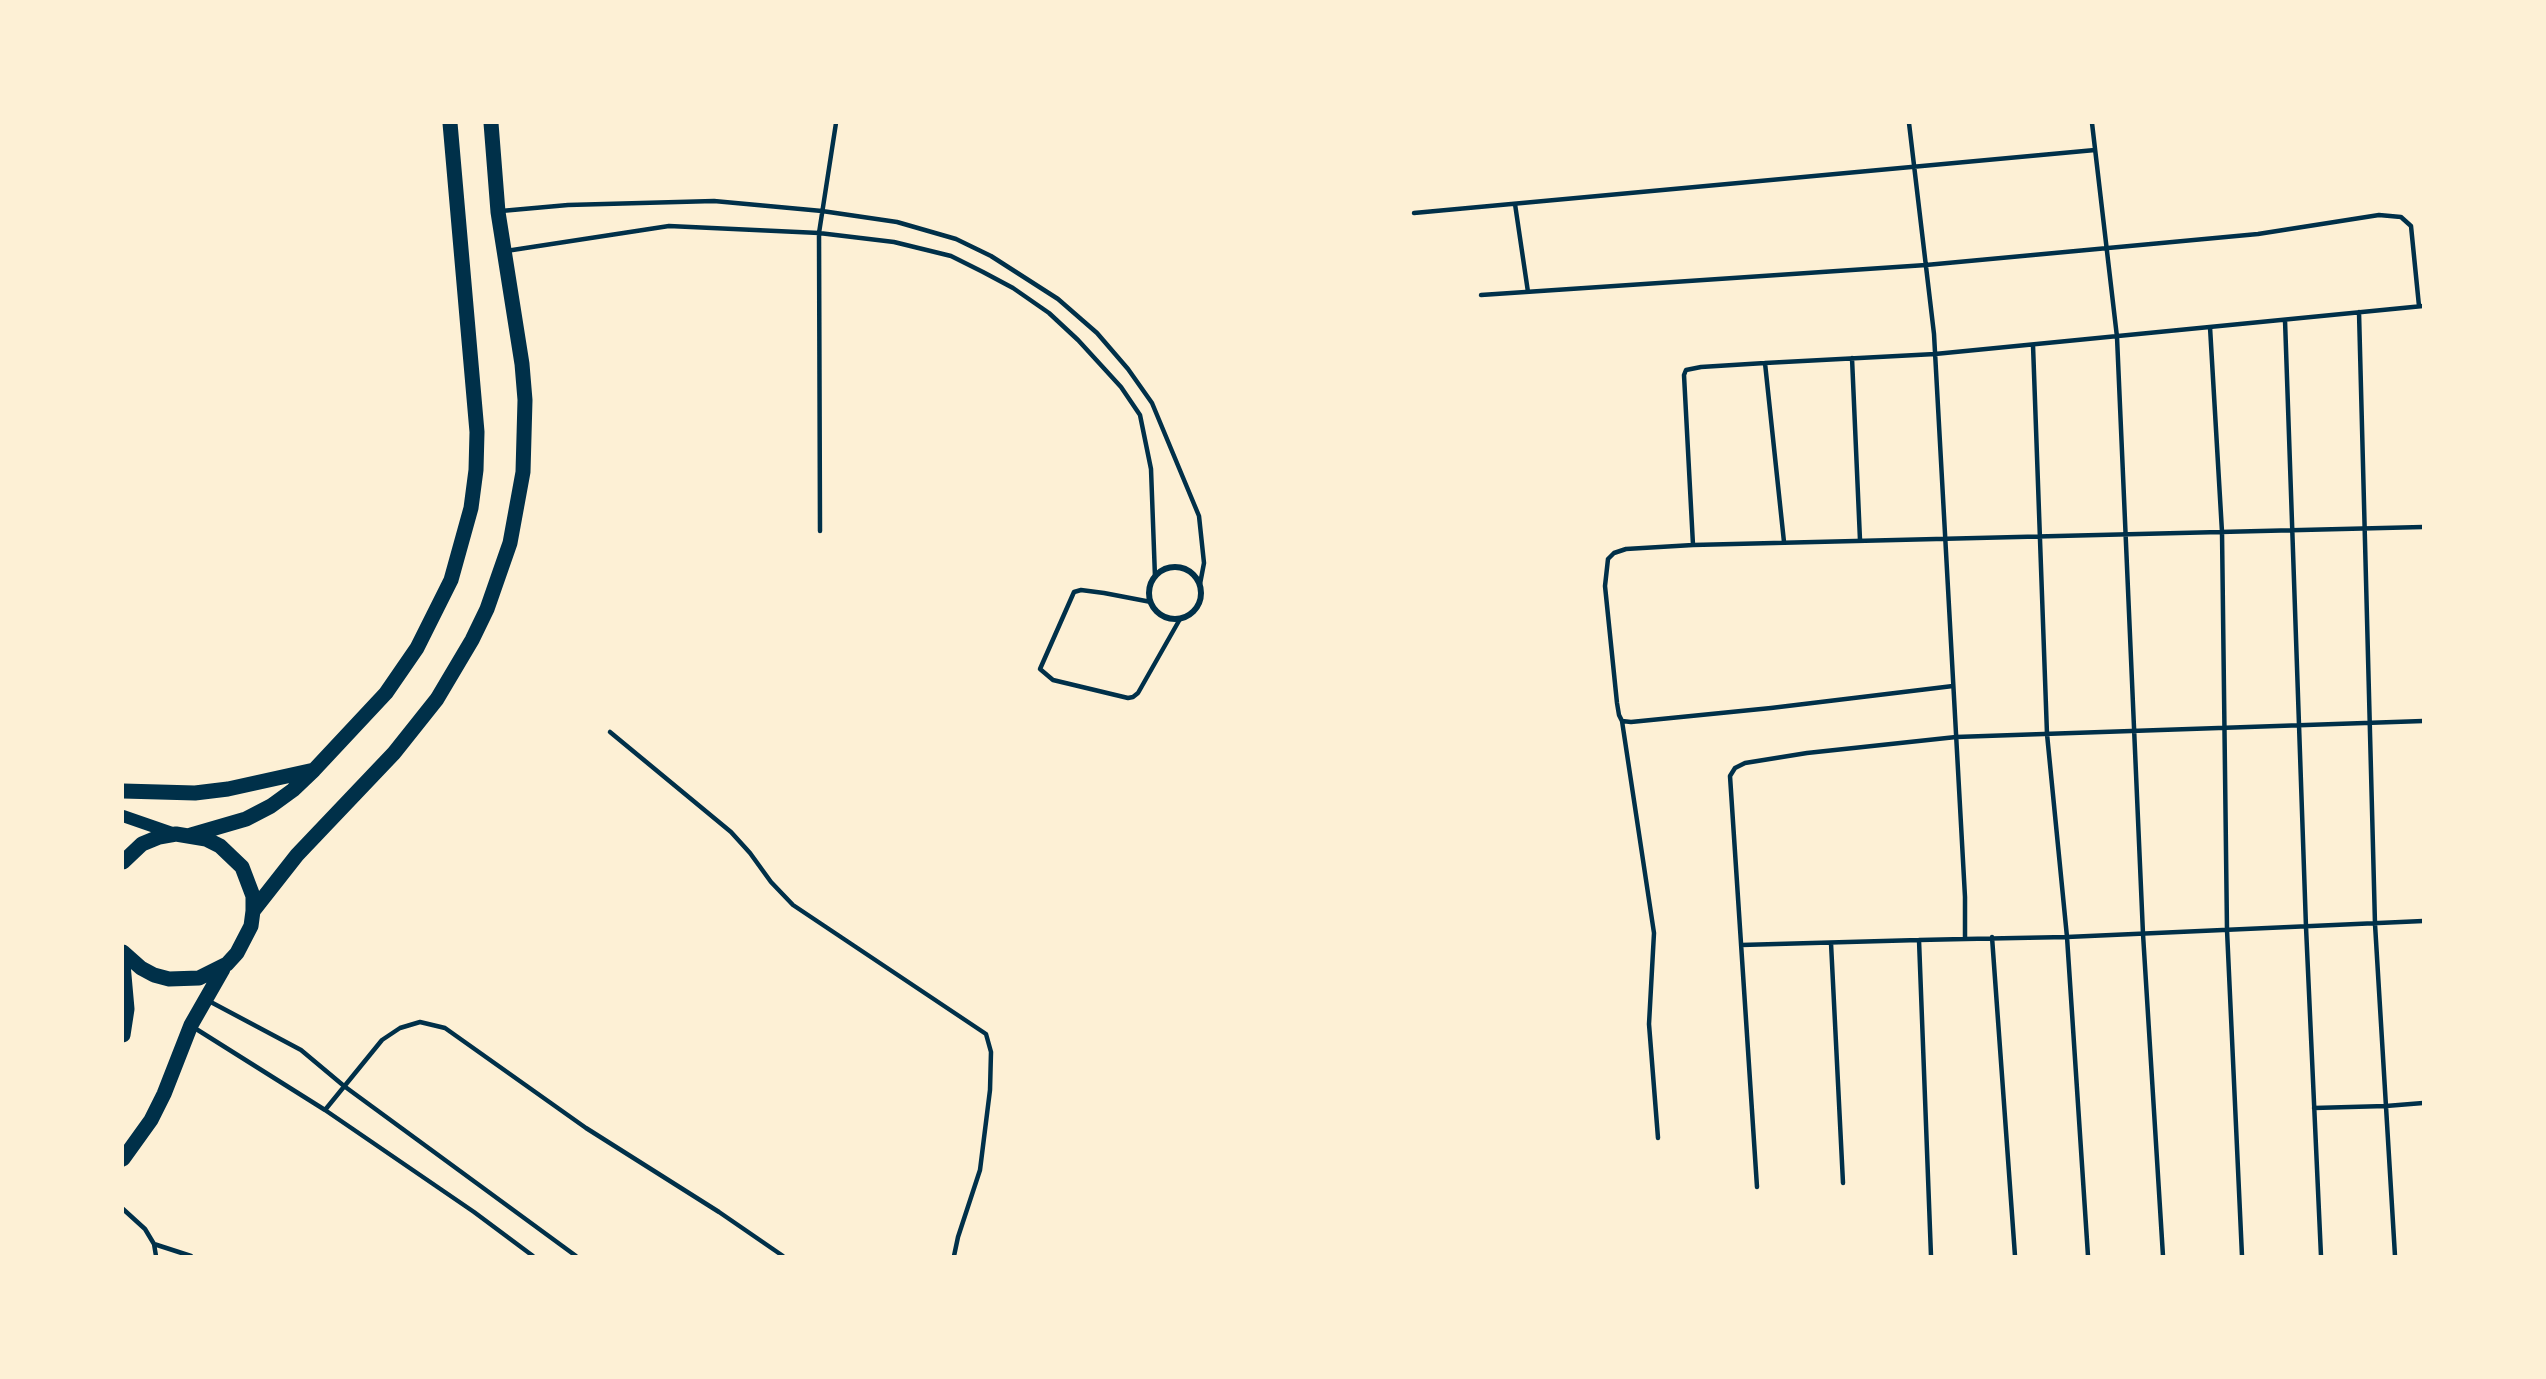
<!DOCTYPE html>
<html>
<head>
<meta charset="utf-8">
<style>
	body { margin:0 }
	#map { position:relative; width:2546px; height:1379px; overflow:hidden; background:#fdf0d5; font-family:Raleway,sans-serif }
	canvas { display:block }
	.frame { position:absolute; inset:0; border:124px solid #fdf0d5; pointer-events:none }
</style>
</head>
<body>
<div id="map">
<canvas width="2546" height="1379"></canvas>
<div class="frame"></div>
</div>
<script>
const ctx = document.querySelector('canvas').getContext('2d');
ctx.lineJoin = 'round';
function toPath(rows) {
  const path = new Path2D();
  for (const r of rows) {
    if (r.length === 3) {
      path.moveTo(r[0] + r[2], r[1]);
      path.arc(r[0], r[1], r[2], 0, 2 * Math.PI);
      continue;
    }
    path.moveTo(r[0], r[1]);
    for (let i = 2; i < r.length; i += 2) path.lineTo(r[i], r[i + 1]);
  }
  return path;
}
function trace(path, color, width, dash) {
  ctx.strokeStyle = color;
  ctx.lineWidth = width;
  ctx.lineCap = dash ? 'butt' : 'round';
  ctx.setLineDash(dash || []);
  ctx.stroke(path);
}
const service = toPath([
	[1909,123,1934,334,1965,897,1965,939,2067,937,2423,921],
	[2092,123,2117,337,2143,934,2163,1256],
	[1515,204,1528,292],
	[501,211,568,205,714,201,822,211,897,222,956,239,991,256,1058,299,1097,333,1128,369,1152,403,1199,516,1204,563,1200,584],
	[1414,213,2095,150],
	[506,251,669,226,819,233,894,242,951,256,983,272,1013,288,1049,313,1078,340,1121,387,1140,415,1151,469,1155,577],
	[1481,295,1926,265,2258,234,2379,215,2401,217,2411,226,2419,306],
	[2359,312,2375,924,2395,1256],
	[2285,320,2306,927,2321,1256],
	[2210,327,2222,532,2227,930,2242,1256],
	[2033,345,2047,734,2067,937,2088,1256],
	[1852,358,1860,540],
	[820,531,819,233,836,123],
	[1784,542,1765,363,1935,354,2423,306],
	[1693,545,1684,375,1686,370,1701,367,1765,363],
	[1151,602,1104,593,1081,590,1074,592,1040,669,1053,680,1128,698,1133,697,1138,693,1180,619],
	[1953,686,1771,708,1631,722,1622,721,1619,715,1617,703,1605,586,1608,559,1614,553,1626,549,1693,545,2423,527],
	[1622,721,1654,933,1649,1024,1658,1138],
	[610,732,731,832,750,853,771,882,793,905,986,1034,991,1052,990,1090,980,1170,958,1237,954,1256],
	[1992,937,2015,1256],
	[1831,943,1843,1183],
	[1741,945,1919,940],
	[207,1000,301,1050,344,1086,576,1256],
	[193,1027,325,1110,474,1212,533,1256],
	[2314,1108,2386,1106,2423,1103],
	[325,1110,382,1040,400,1028,420,1022,445,1028,586,1128,719,1212,783,1256],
	[1757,1187,1730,776,1735,768,1745,763,1807,753,1956,737,2423,721],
	[123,1209,145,1229,154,1244,156,1256],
	[154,1244,191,1256],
	[1931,1256,1919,940,1965,939]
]);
const minor = toPath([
	[1175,593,26]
]);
const secondary = toPath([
	[123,816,175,834]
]);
const primary = toPath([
	[123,791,195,793,228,789,314,770],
	[191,835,246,819,271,806,293,790,314,770,386,693,417,648,451,580,471,508,476,470,477,432,450,123],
	[123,862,142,844,159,837,176,834,206,839,220,846,242,867,253,896,253,911,251,926,237,953,227,964,199,978,169,979,154,975,141,968,123,952],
	[253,911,297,855,394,753,437,699,472,640,487,609,510,543,523,472,525,400,522,364,498,212,491,123],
	[123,964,127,1009,123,1035],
	[123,1159,151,1120,164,1094,191,1025,223,969]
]);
trace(service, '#003049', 4.5);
trace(minor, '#003049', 6);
trace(secondary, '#003049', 12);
trace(primary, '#003049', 15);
</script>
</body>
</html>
